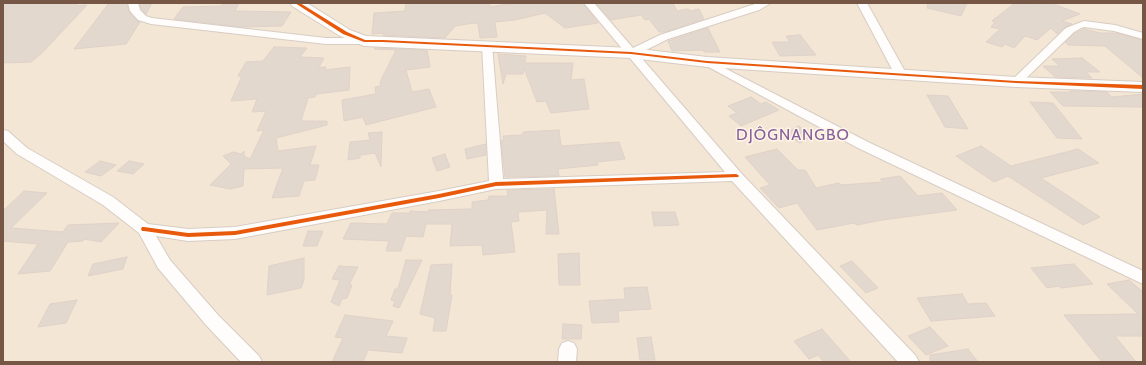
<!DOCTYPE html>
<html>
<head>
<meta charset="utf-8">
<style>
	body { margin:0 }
	#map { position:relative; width:1146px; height:365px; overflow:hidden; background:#f7f0e6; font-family:Cabin,sans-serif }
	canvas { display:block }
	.frame { position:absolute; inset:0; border:4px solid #765645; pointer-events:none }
</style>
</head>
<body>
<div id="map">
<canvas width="1146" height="365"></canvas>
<div class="frame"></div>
</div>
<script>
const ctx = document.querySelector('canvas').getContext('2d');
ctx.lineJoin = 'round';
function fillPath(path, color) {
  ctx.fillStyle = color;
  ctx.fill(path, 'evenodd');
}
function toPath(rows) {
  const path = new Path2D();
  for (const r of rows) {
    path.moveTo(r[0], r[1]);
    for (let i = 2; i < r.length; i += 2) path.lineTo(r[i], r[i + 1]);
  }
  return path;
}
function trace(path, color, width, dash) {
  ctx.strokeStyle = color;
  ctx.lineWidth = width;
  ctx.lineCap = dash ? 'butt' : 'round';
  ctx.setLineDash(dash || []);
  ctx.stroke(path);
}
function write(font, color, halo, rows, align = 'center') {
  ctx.font = font + ' Cabin,sans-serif';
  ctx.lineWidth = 3;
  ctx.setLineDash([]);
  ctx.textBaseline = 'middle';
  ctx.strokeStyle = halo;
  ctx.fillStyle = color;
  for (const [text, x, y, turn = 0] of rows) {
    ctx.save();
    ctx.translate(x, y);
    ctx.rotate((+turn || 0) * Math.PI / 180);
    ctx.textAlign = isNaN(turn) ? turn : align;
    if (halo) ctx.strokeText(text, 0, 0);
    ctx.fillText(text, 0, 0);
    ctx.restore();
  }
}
const residential = toPath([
	[3,3,1143,3,1143,362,3,362]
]);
const building = toPath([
	[3,3,78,3,76,6,87,5,42,53,31,62,3,63,3,3],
	[109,3,127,3,129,12,137,21,140,22,126,44,74,49,109,3],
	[140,3,152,3,146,14,141,9,140,3],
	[223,3,239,3,235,11,291,12,282,26,241,27,174,19,183,7,222,6,223,3],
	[406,3,490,3,490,7,514,3,583,3,598,23,565,28,545,13,515,20,495,22,497,37,480,38,478,24,474,23,455,26,445,38,383,35,384,33,372,34,374,13,405,11,406,3],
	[596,3,673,3,677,11,688,9,691,11,699,9,704,19,665,32,659,32,649,19,645,20,641,15,611,20,596,3],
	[928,3,967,3,961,16,927,8,928,3],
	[1015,3,1033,3,1038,5,1042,3,1051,3,1080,14,1062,21,1072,24,1065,27,1057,34,1051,28,1037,40,1025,36,1014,48,1005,44,1002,47,986,42,1000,29,991,27,995,22,992,21,1015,3],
	[708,28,720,52,704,52,703,50,672,51,668,41,708,28],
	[1084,29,1100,33,1117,33,1143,40,1143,78,1105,46,1068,45,1065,42,1075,33,1084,29],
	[800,35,816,55,780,56,772,42,790,42,786,36,800,35],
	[274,47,307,48,300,57,324,58,319,67,326,67,325,70,350,67,349,90,316,94,315,97,308,98,301,121,327,121,327,125,276,138,278,151,316,146,310,165,319,165,315,180,304,181,299,196,272,198,283,168,244,169,243,186,230,189,210,185,231,164,223,156,233,152,241,154,244,151,244,156,250,159,264,130,257,131,266,111,252,112,257,99,231,101,242,76,238,76,246,62,263,61,274,47],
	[375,48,427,50,430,67,406,70,412,92,429,89,436,107,366,125,363,117,344,121,342,100,376,94,375,87,381,86,380,82,396,50,374,49,375,48],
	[498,54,526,56,525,63,573,63,571,80,584,79,589,109,551,113,546,101,537,102,524,68,523,74,506,74,503,84,498,54],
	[1082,58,1100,72,1086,72,1092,78,1055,77,1043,66,1060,66,1052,59,1082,58],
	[1070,91,1107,92,1112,97,1143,94,1143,107,1063,106,1050,92,1072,92,1070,91],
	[927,95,948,96,968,129,945,127,927,95],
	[751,97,761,104,766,102,779,110,741,126,729,116,737,113,728,106,751,97],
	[1030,102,1053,103,1082,139,1057,138,1030,102],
	[798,126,813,135,800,143,785,134,798,126],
	[559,130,561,146,619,142,625,159,597,162,598,165,558,169,559,176,505,177,501,140,504,140,503,136,523,135,523,132,559,130],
	[382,132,381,167,375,153,360,155,360,158,348,160,350,142,370,140,368,133,382,132],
	[486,144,486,155,467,159,465,149,486,144],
	[981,146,1011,166,1078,149,1099,163,1041,178,1100,217,1083,225,1008,176,994,182,956,156,981,146],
	[777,149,798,170,805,170,816,188,839,183,841,185,883,182,880,179,900,176,918,196,942,193,957,210,882,220,857,225,854,223,817,230,797,203,779,208,760,188,770,185,745,157,777,149],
	[445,154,450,167,437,171,432,158,445,154],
	[100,161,116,165,101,176,85,172,100,161],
	[129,161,144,164,133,174,117,171,129,161],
	[554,189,559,234,546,234,547,210,518,212,519,221,511,222,515,252,483,255,482,245,450,246,452,224,426,224,423,237,406,236,401,251,386,251,389,241,343,239,351,223,387,224,392,213,410,213,410,211,428,212,428,210,472,209,472,202,488,200,489,196,508,196,507,190,554,189],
	[24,191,47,193,11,228,63,232,68,225,119,223,101,242,84,239,83,241,68,242,50,271,18,274,38,244,3,241,3,211,24,191],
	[652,212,675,212,679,225,654,226,652,212],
	[308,231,323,231,317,246,303,246,308,231],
	[579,253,580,285,559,285,558,254,579,253],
	[127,257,123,269,88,276,93,264,127,257],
	[304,258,304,280,301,288,267,295,269,266,304,258],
	[406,260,422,260,399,308,393,306,395,301,391,300,395,289,398,289,406,260],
	[852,261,878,288,866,293,840,266,852,261],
	[452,264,450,295,452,295,446,331,433,331,435,318,420,314,431,265,452,264],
	[1074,264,1093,284,1061,288,1059,286,1047,288,1031,268,1074,264],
	[339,266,358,267,349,285,352,285,347,298,342,299,339,306,331,302,340,280,332,279,339,266],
	[1129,280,1143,292,1143,336,1115,336,1136,362,1102,362,1064,315,1138,314,1107,284,1129,280],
	[647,287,651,309,618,311,619,322,592,323,589,301,625,299,624,288,647,287],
	[962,294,968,304,986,303,995,316,931,321,917,298,962,294],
	[77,300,66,323,38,327,50,304,77,300],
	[345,315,393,321,386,336,407,338,402,353,368,350,363,362,332,362,343,338,335,337,345,315],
	[563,324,582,325,581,339,562,339,563,324],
	[930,327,948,346,926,355,908,336,930,327],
	[822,329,851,362,824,362,818,355,809,359,794,341,822,329],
	[651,337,655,360,640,360,637,338,651,337],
	[968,349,978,362,930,362,930,355,968,349]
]);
const street = toPath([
	[128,3,138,3,140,10,146,16,152,18,326,38,364,38,369,41,364,44,326,44,151,24,138,20,130,11,128,3],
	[584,3,594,3,633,48,660,35,758,3,771,3,759,10,668,39,638,54,741,173,916,356,919,362,898,362,732,181,496,189,439,201,235,239,188,241,156,236,170,260,218,315,259,356,262,362,241,362,206,325,158,268,139,233,103,205,17,154,3,141,3,130,8,131,27,148,113,197,148,224,188,229,235,227,439,191,489,181,482,45,487,42,492,45,503,179,725,172,584,3],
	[857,3,867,3,907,75,905,77,897,77,895,75,857,3],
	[1084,21,1115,25,1143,33,1143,39,1114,31,1084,27,1081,28,1074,32,1020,84,1012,84,1010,82,1012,80,1066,28,1084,21],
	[707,59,868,142,1143,271,1143,284,858,148,703,64,701,62,707,59],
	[568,341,574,343,577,349,576,362,558,362,559,349,562,343,568,341]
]);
const secondary = toPath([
	[290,3,307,3,350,30,366,36,631,48,707,57,1016,77,1143,82,1143,92,1016,87,707,67,631,58,364,46,340,36,292,6,290,3]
]);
const cycleway = toPath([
	[295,3,300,3,347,32,365,40,383,40,631,52,707,61,1016,81,1143,85,1143,89,1016,83,707,63,631,54,383,42,364,42,343,34,295,3],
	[736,174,738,175,739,176,738,177,496,186,439,198,235,235,188,237,144,231,142,231,141,229,142,227,144,227,188,233,235,231,439,194,496,182,736,174]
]);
const quarterNames = [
	["DJÔGNANGBO",793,135]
];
fillPath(residential, '#f3e6d5');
fillPath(building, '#e3d8ce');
trace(building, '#e0d2c8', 1);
trace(street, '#d8cdc4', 2);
trace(secondary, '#d7ccc3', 2);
fillPath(street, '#fefdfb');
fillPath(secondary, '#fefdfb');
fillPath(cycleway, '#e8590c');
ctx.letterSpacing = '1px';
write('16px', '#86609a', '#fff5e7', quarterNames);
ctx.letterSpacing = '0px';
</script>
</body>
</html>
